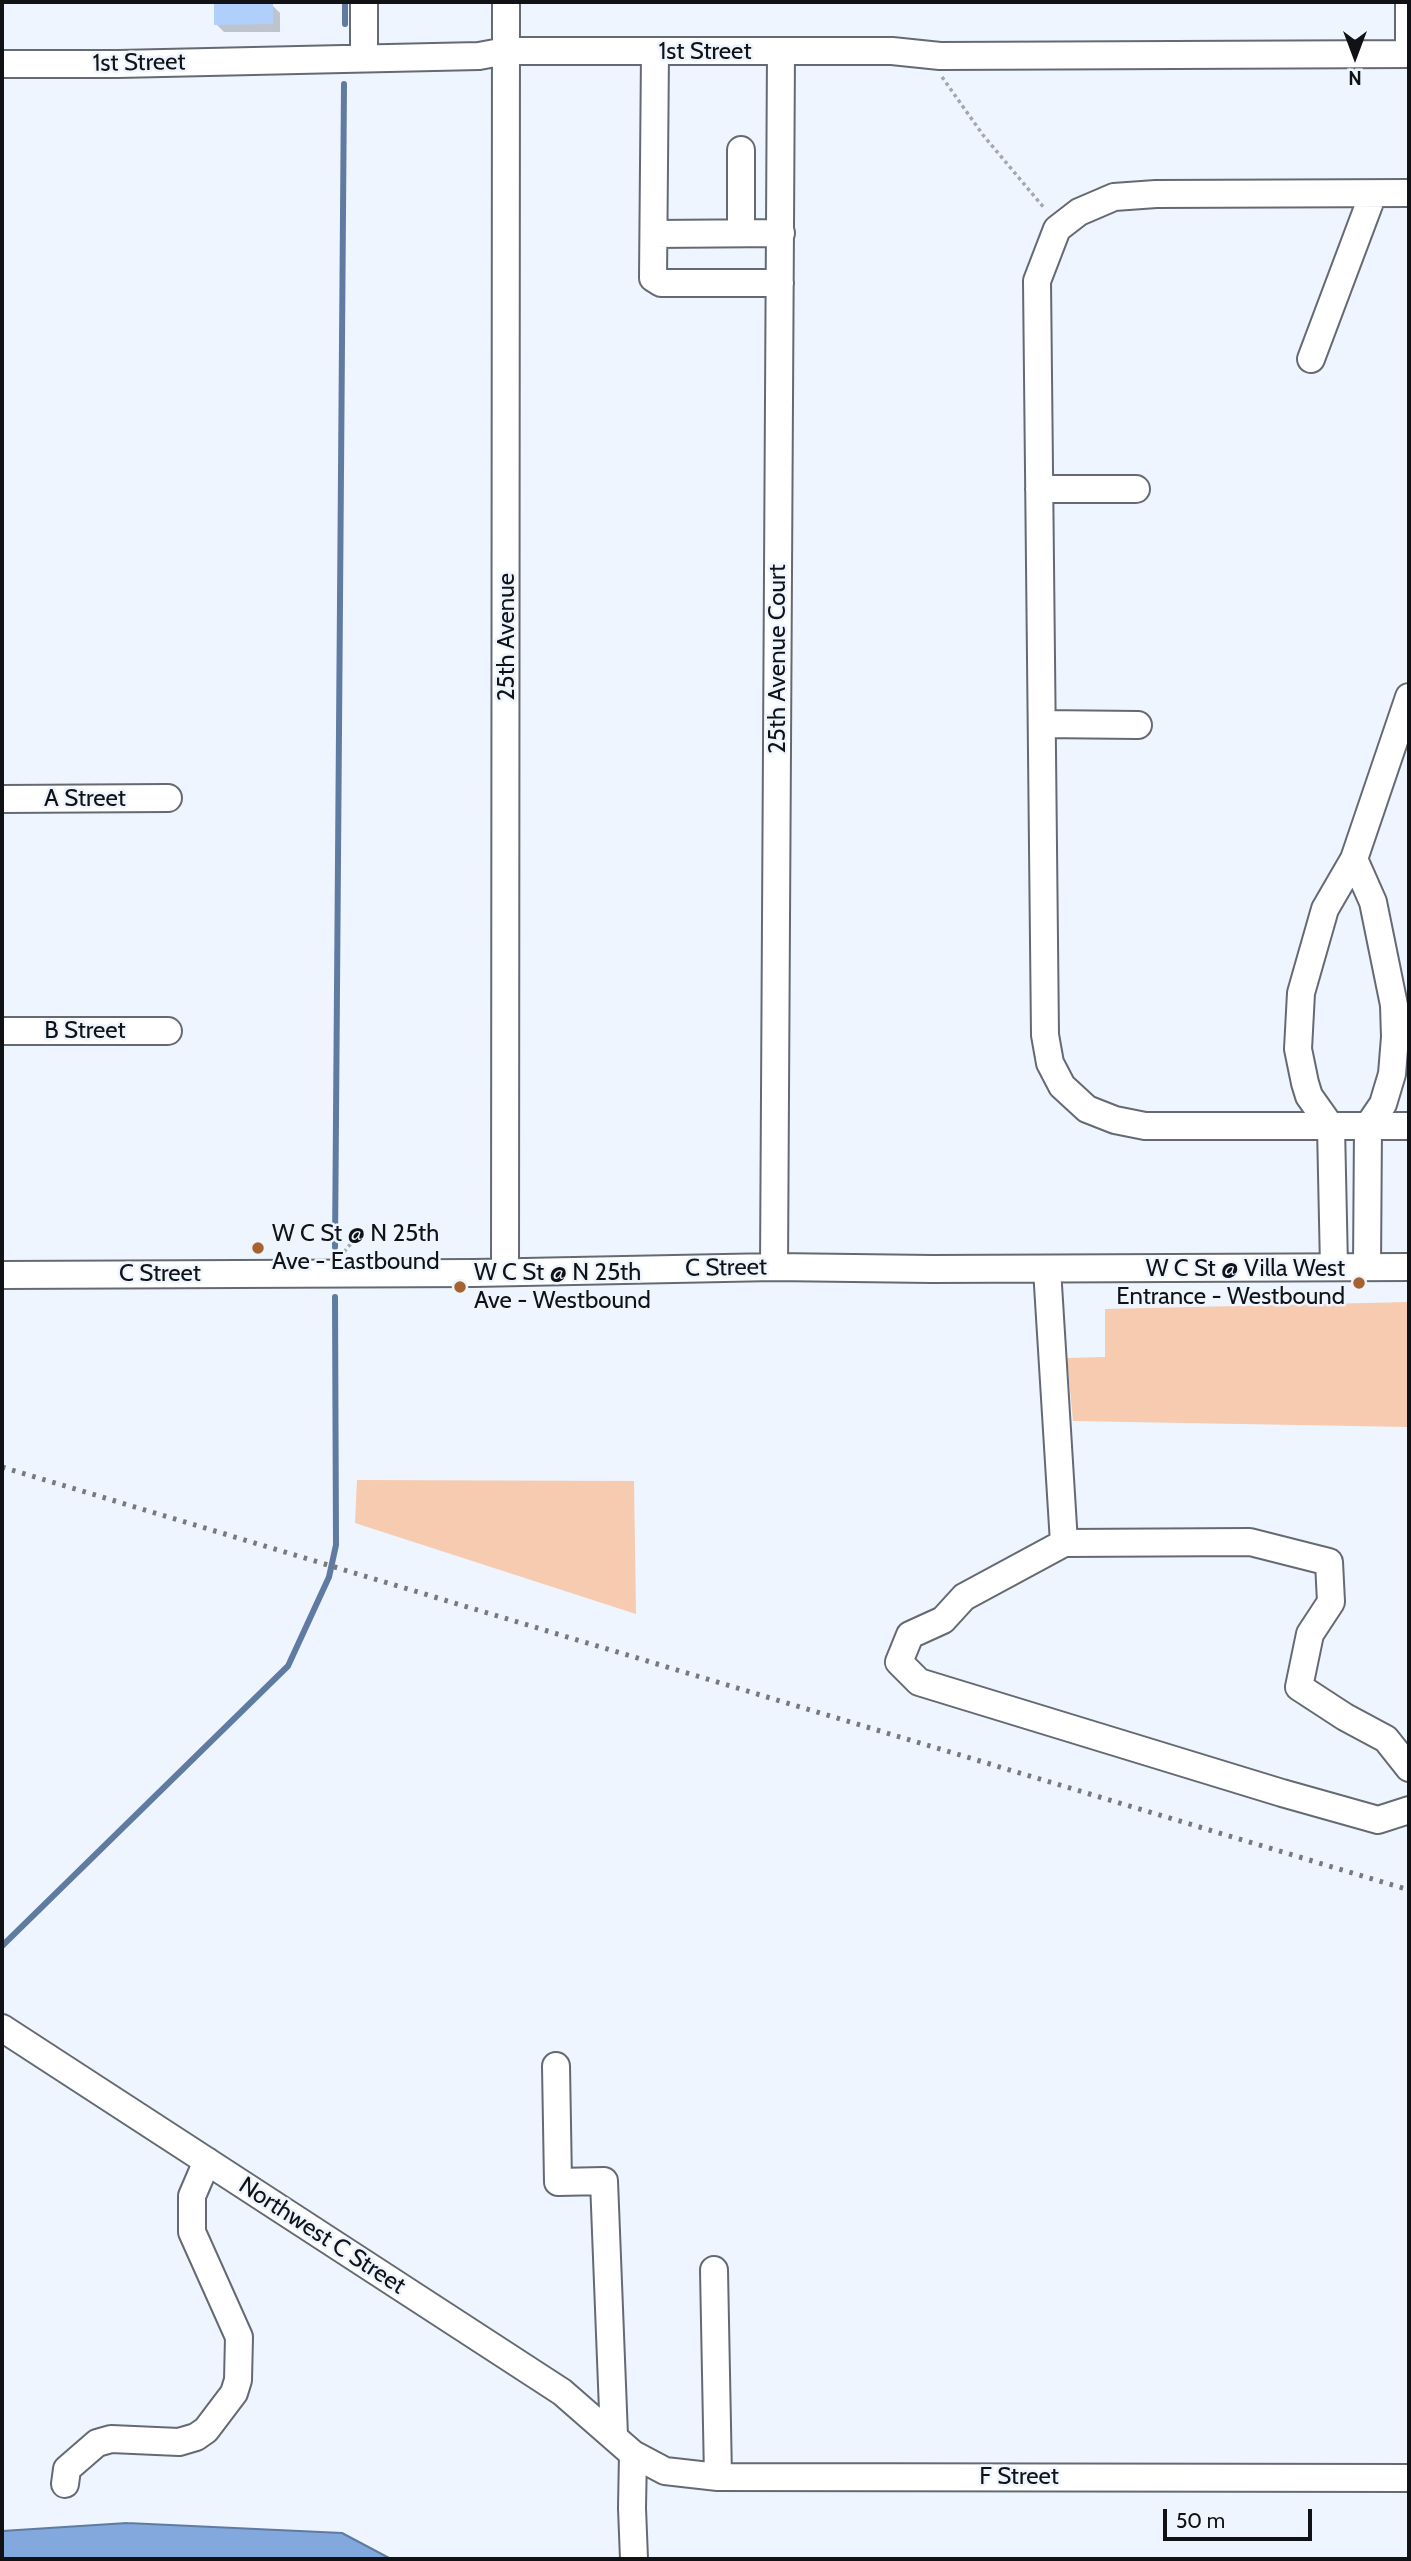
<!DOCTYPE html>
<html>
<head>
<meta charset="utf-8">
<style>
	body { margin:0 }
	#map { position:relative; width:1411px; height:2561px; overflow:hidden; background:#eef5fe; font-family:Cabin,sans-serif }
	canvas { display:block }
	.frame { position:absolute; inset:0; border:4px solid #101215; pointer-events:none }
	.north { position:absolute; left:1320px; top:21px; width:70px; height:70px; -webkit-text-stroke:5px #eef5fe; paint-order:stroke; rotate:180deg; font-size:19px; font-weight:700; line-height:28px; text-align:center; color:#101215 }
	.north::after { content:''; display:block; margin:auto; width:24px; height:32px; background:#101215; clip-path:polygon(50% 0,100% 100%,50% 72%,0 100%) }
	.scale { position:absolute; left:1163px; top:2509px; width:149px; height:32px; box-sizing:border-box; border:4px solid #101215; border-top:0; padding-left:9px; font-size:21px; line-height:24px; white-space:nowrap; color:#101215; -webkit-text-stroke:5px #eef5fe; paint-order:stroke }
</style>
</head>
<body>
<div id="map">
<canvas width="1411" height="2561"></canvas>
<div class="frame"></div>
<div class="north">N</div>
<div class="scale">50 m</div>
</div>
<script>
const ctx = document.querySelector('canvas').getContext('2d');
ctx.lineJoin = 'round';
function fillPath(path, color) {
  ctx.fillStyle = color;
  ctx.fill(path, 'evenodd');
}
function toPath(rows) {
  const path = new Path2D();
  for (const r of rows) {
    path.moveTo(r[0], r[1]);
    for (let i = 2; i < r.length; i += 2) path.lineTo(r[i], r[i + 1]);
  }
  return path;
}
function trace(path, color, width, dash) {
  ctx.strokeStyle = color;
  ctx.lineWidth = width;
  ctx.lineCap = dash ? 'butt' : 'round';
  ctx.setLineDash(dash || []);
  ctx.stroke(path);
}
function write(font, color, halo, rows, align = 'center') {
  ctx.font = font + ' Cabin,sans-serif';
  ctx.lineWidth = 5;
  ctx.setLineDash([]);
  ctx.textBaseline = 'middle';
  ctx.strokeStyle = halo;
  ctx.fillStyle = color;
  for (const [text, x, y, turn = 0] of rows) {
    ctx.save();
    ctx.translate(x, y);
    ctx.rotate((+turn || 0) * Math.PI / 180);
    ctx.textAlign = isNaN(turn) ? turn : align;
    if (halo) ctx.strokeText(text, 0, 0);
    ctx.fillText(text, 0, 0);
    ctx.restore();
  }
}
const green = toPath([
	[1409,1302,1409,1427,1073,1421,1067,1358,1105,1357,1105,1309],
	[357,1480,634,1481,636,1614,355,1523]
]);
const water = toPath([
	[127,2523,342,2533,391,2559,2,2559,2,2531,127,2523]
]);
const shadow = toPath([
	[272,5,280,13,280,32,224,32,216,24]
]);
const stream = toPath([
	[345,24,345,2],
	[335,1247,344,84],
	[2,1946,288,1666,329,1577,336,1545,335,1297]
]);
const building = toPath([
	[214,4,273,4,273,24,214,25]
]);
const path = toPath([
	[942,77,983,135,1045,209],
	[344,1252,356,1237]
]);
const minor = toPath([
	[1409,2,1409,48],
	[655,52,653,278,661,283,780,283],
	[364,58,364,2],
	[2,64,118,64,479,56,506,51,892,51,940,56,1409,54],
	[1409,193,1156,194,1114,197,1079,212,1057,229,1037,281,1045,1035,1050,1063,1062,1086,1087,1109,1115,1120,1145,1126,1409,1126],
	[741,233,741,150],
	[654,234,781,233],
	[1311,359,1373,194],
	[1039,489,1136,489],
	[1042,724,1138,725],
	[2,799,168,798],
	[1354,859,1373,902,1394,1005,1395,1037,1392,1074,1383,1104,1368,1126,1367,1267],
	[2,1031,168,1031],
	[774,1267,781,52],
	[1334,1267,1331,1127,1309,1096,1305,1083,1298,1049,1301,993,1325,909,1354,859,1409,697],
	[1047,1269,1064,1543],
	[505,1271,506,2],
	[2,1275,474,1273,774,1267,932,1269,1409,1267],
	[1409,1768,1386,1739,1345,1717,1299,1687,1310,1634,1331,1602,1329,1562,1250,1542,1064,1543,964,1597,943,1620,910,1635,899,1662,919,1682,1282,1793,1378,1820,1409,1810],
	[2,2028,562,2392,633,2454,665,2471,718,2477,1409,2478],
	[556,2066,558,2182,604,2181,614,2436],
	[714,2270,718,2477],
	[633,2454,632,2508,634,2559],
	[65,2484,67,2469,97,2443,111,2439,179,2442,196,2437,206,2430,234,2393,238,2380,239,2337,192,2232,192,2196,207,2161]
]);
const rail = toPath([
	[2,1467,1409,1890]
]);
const markers = [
	[258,1248,7,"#a66231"],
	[1359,1283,7,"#a66231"],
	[460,1287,7,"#a66231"]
];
const streetNames = [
	["1st Street",705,52],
	["1st Street",139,63,-1],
	["25th Avenue",507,637,-90],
	["25th Avenue Court",778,659,-90],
	["A Street",85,799],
	["B Street",85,1031],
	["C Street",726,1268,-1],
	["C Street",160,1274],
	["Northwest C Street",322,2236,33],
	["F Street",1019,2477]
];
const poiNames = [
	["W C St @ N 25th",272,1234],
	["Ave - Eastbound",272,1262],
	["W C St @ Villa West",1345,1269,"right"],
	["Entrance - Westbound",1345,1297,"right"],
	["W C St @ N 25th",474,1273],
	["Ave - Westbound",474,1301]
];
fillPath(green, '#f6cbaf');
fillPath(water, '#83a8dd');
trace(water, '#607ba1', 2);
fillPath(shadow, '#0003');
trace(stream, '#607ba1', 6);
fillPath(building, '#b0cffa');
trace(minor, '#656a72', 30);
trace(path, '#a3a8af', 3.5, [3.5, 3.5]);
trace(minor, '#fff', 26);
trace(rail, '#767a80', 5, [3.5, 7]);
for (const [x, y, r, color] of markers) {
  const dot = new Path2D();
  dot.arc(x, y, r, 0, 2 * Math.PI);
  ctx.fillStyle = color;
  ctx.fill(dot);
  trace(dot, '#eef5fe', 2.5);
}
write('24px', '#101215', '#eef5fe', streetNames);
write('24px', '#101215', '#eef5fe', poiNames, 'left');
</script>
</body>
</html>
